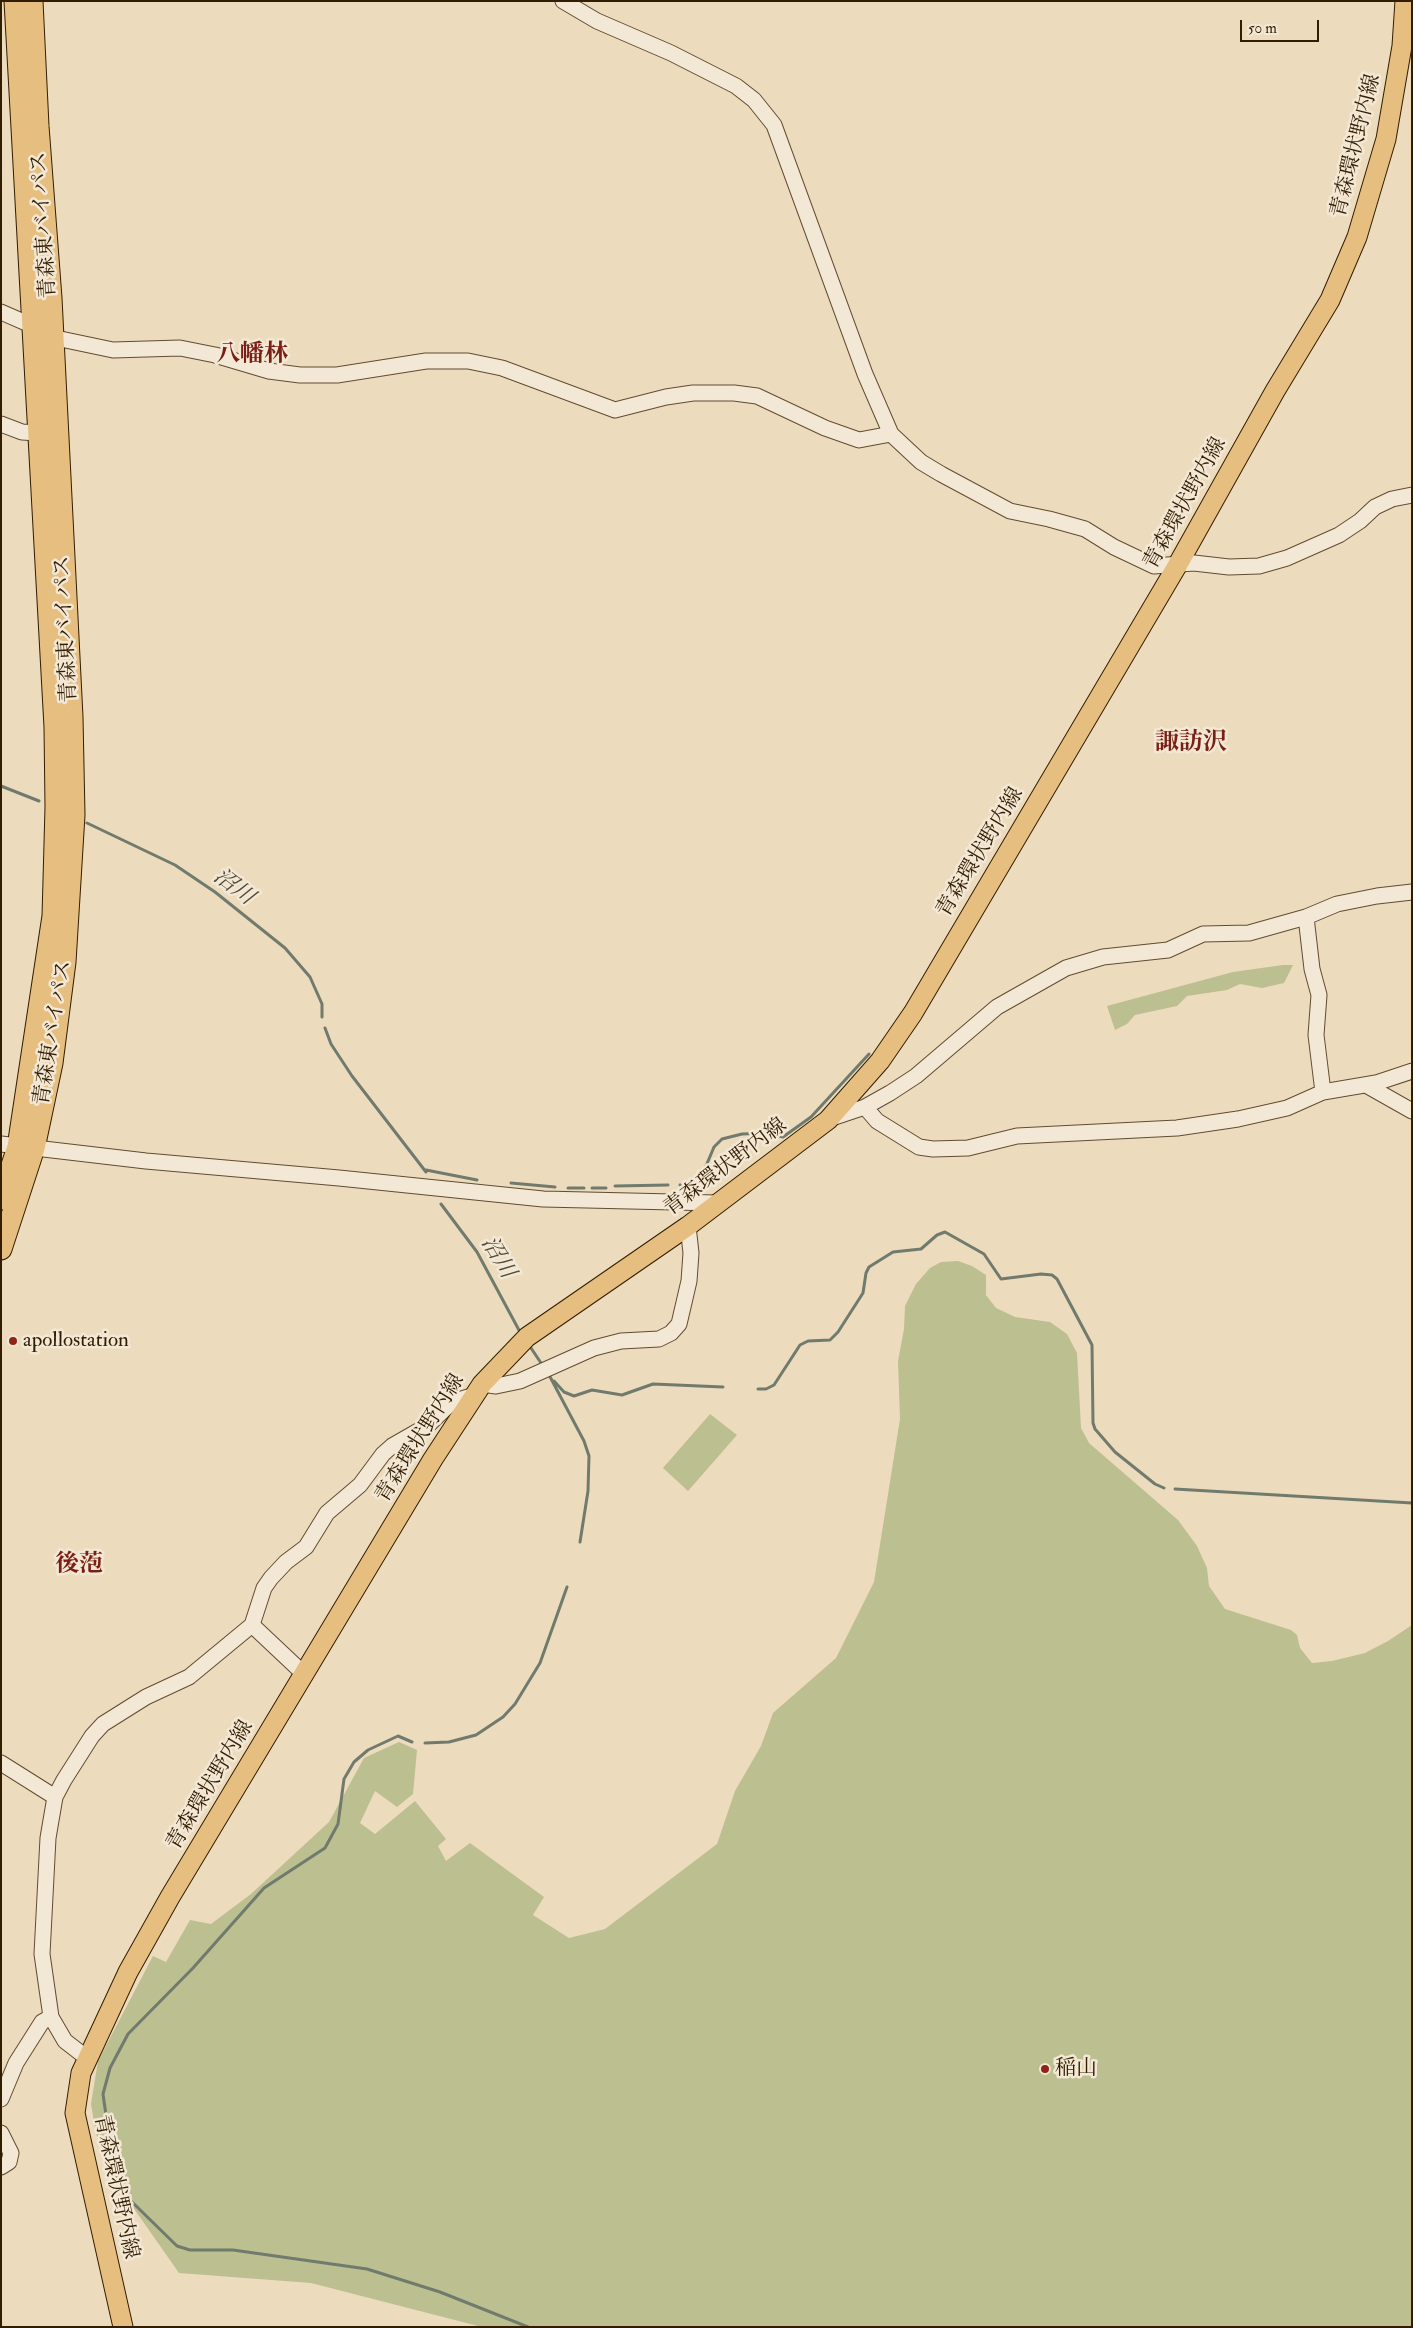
<!DOCTYPE html>
<html>
<head>
<meta charset="utf-8">
<style>
	body { margin:0 }
	#map { position:relative; width:1413px; height:2328px; overflow:hidden; background:#eddbbe; font-family:"IM FELL Double Pica",serif }
	canvas { display:block }
	.frame { position:absolute; inset:0; border:2px solid #321d00; pointer-events:none }
	.scale { position:absolute; left:1240px; top:20px; width:79px; height:22px; box-sizing:border-box; border:2px solid #321d00; border-top:0; padding-left:6px; font-size:15px; line-height:18px; white-space:nowrap; color:#321d00; -webkit-text-stroke:4px #f3e8d5; paint-order:stroke }
</style>
</head>
<body>
<div id="map">
<canvas width="1413" height="2328"></canvas>
<div class="frame"></div>
<div class="scale">50 m</div>
</div>
<script>
const ctx = document.querySelector('canvas').getContext('2d');
ctx.lineJoin = 'round';
function fillPath(path, color) {
  ctx.fillStyle = color;
  ctx.fill(path, 'evenodd');
}
function toPath(rows) {
  const path = new Path2D();
  for (const r of rows) {
    path.moveTo(r[0], r[1]);
    for (let i = 2; i < r.length; i += 2) path.lineTo(r[i], r[i + 1]);
  }
  return path;
}
function trace(path, color, width, dash) {
  ctx.strokeStyle = color;
  ctx.lineWidth = width;
  ctx.lineCap = dash ? 'butt' : 'round';
  ctx.setLineDash(dash || []);
  ctx.stroke(path);
}
function write(font, color, halo, rows, align = 'center') {
  ctx.font = font + ' "IM FELL Double Pica","Noto Serif JP",serif';
  ctx.lineWidth = 5;
  ctx.setLineDash([]);
  ctx.textBaseline = 'middle';
  ctx.strokeStyle = halo;
  ctx.fillStyle = color;
  for (const [text, x, y, turn = 0] of rows) {
    ctx.save();
    ctx.translate(x, y);
    ctx.rotate((+turn || 0) * Math.PI / 180);
    ctx.textAlign = isNaN(turn) ? turn : align;
    if (halo) ctx.strokeText(text, 0, 0);
    ctx.fillText(text, 0, 0);
    ctx.restore();
  }
}
const green = toPath([
	[1283,965,1293,965,1284,983,1262,988,1240,984,1227,990,1187,996,1177,1006,1135,1015,1127,1024,1115,1030,1107,1006,1233,972],
	[958,1261,972,1266,986,1275,986,1295,996,1308,1015,1317,1050,1322,1067,1334,1077,1353,1081,1428,1089,1443,1178,1520,1197,1546,1207,1568,1209,1586,1225,1609,1291,1630,1297,1635,1300,1648,1312,1663,1332,1661,1365,1653,1388,1641,1412,1625,1412,2327,482,2327,311,2283,179,2273,116,2183,96,2134,91,2104,98,2061,153,1956,166,1962,190,1920,211,1924,251,1894,329,1822,364,1758,399,1742,417,1750,413,1794,397,1807,375,1791,360,1823,375,1834,415,1801,446,1839,438,1846,446,1861,470,1843,544,1897,533,1915,569,1938,605,1929,717,1844,735,1791,761,1746,773,1713,836,1658,874,1582,900,1419,898,1361,904,1329,905,1306,916,1284,930,1268,941,1262],
	[710,1414,737,1435,688,1491,663,1468]
]);
const stream = toPath([
	[1,786,39,801],
	[87,823,175,865,215,892,285,948,310,977,322,1004,322,1017],
	[325,1028,331,1044,352,1076,426,1172],
	[426,1170,477,1180],
	[511,1183,555,1187],
	[680,1185,695,1186,701,1178,714,1147,722,1139,742,1134,767,1133,783,1137,811,1117,869,1054],
	[615,1186,668,1185],
	[568,1188,584,1188],
	[592,1188,606,1188],
	[441,1204,477,1252,520,1332],
	[531,1348,543,1366],
	[548,1373,584,1441,589,1456,588,1491,580,1542],
	[554,1381,564,1392,574,1396,592,1390,622,1395,653,1384,723,1387],
	[758,1389,766,1389,774,1385,800,1345,808,1341,830,1340,838,1332,863,1293,866,1273,869,1267,893,1252,921,1249,937,1235,945,1232,984,1254,1001,1279,1041,1274,1052,1275,1057,1279,1092,1345,1093,1423,1095,1429,1115,1452,1155,1484,1164,1488],
	[1175,1489,1412,1503],
	[412,1742,398,1736,368,1750,354,1762,344,1779,338,1824,325,1848,264,1888,193,1968,128,2034,110,2068,103,2094,112,2158,118,2180,131,2201,177,2246,190,2250,233,2250,367,2269,440,2292,528,2327],
	[425,1743,449,1742,476,1735,503,1717,515,1704,540,1663,567,1587]
]);
const minor = toPath([
	[563,1,597,21,671,53,736,86,754,100,774,125,865,374,891,434,921,462,941,474,1010,511,1049,519,1085,529,1114,547,1154,566,1194,563,1229,567,1259,566,1287,558,1339,535,1360,521,1375,507,1392,499,1412,495],
	[1,312,33,326,51,337,113,350,180,348,215,355,269,371,300,375,337,375,426,361,468,361,502,368,615,410,666,397,693,393,734,393,757,396,825,428,859,440,891,434],
	[1,424,22,432,38,433],
	[1306,917,1312,969,1319,995,1316,1035,1323,1092],
	[1366,1085,1412,1111],
	[865,1107,877,1121,919,1147,933,1149,968,1148,1017,1136,1177,1128,1238,1119,1287,1108,1323,1092,1376,1083,1412,1071],
	[829,1119,865,1107,890,1093,916,1076,997,1007,1066,968,1103,957,1168,950,1203,934,1249,933,1306,917,1337,904,1377,896,1412,892],
	[1,1144,146,1161,339,1178,543,1199,717,1203],
	[482,1384,496,1386,520,1381,594,1348,621,1341,659,1339,671,1333,679,1324,689,1281,691,1253,688,1226],
	[252,1625,304,1674],
	[1,1763,55,1797],
	[87,2058,65,2041,51,2017,42,1954,48,1838,55,1797,64,1780,92,1736,103,1724,146,1697,189,1677,252,1625,264,1588,271,1578,286,1562,306,1547,327,1513,360,1485,383,1454,392,1446,427,1426,452,1402,475,1395],
	[1,2099,16,2063,42,2022,51,2017],
	[1,2133,11,2153,9,2162,1,2167]
]);
const major = toPath([
	[123,2327,75,2113,81,2073,128,1972,170,1897,433,1459,482,1384,527,1337,688,1226,828,1120,880,1061,913,1013,1177,566,1275,391,1330,300,1357,237,1386,139,1402,46,1405,1]
]);
const highway = toPath([
	[1,1199,18,1147,53,916,56,807,55,727,15,1],
	[1,1249,34,1148,52,1063,65,962,74,815,72,717,51,298,38,126,32,1]
]);
const markers = [
	[13,1341,5,"#8f2418"],
	[1045,2069,5,"#8f2418"]
];
const streetNames = [
	["青森環状野内線",1357,146,-76],
	["青森東バイパス",45,225,-94],
	["青森環状野内線",1186,504,-61],
	["青森東バイパス",67,629,-93],
	["青森環状野内線",981,853,-59],
	["青森東バイパス",54,1033,-81],
	["青森環状野内線",726,1168,-37],
	["青森環状野内線",421,1439,-58],
	["青森環状野内線",211,1786,-59],
	["青森環状野内線",115,2187,78]
];
const poiNames = [
	["apollostation",23,1341],
	["稲山",1055,2069]
];
const waterNames = [
	["沼川",233,888,37],
	["沼川",497,1258,59]
];
const quarterNames = [
	["八幡林",252,356],
	["諏訪沢",1191,744],
	["後萢",79,1566]
];
fillPath(green, '#bcbf8f');
trace(stream, '#707b6e', 3);
trace(minor, '#614c30', 17);
trace(major, '#321d00', 21);
trace(highway, '#321d00', 23);
trace(minor, '#f3e8d5', 15);
trace(major, '#e6be7f', 19);
trace(highway, '#e6be7f', 21);
for (const [x, y, r, color] of markers) {
  const dot = new Path2D();
  dot.arc(x, y, r, 0, 2 * Math.PI);
  ctx.fillStyle = color;
  ctx.fill(dot);
  trace(dot, '#f3e8d5', 2);
}
write('21px', '#321d00', '#f3e8d5', streetNames);
write('21px', '#321d00', '#f3e8d5', poiNames, 'left');
write('italic 22px', '#514c37', '#f3e8d5', waterNames);
write('bold 24px', '#7a1f14', '#f3e8d5', quarterNames);
</script>
</body>
</html>
